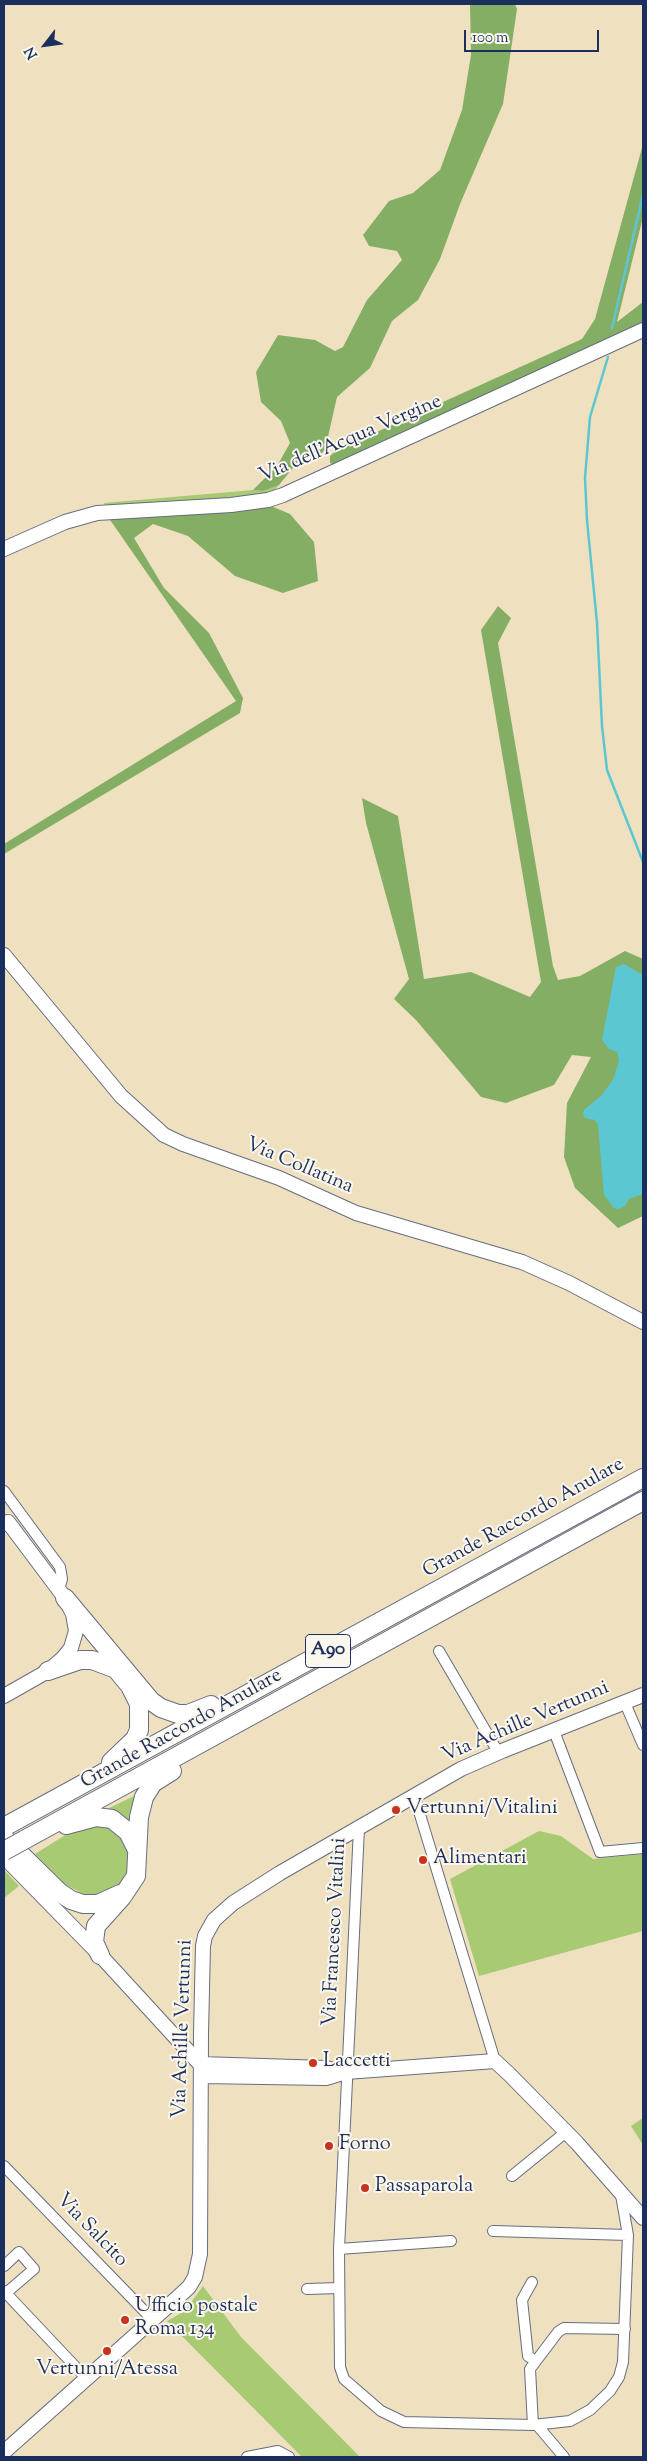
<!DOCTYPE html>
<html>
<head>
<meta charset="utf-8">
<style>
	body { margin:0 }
	#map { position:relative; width:647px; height:2461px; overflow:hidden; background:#efe0c0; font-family:"Sorts Mill Goudy",serif }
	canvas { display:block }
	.frame { position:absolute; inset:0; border:5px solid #1b2f5e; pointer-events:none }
	.north { position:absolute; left:20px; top:20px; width:50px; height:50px; -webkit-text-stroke:4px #fbf7ec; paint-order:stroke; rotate:240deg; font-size:14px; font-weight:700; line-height:20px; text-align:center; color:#1b2f5e }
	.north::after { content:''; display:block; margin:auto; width:18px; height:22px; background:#1b2f5e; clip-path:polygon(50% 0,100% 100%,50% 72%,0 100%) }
	.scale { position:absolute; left:464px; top:30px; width:135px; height:22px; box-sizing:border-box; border:2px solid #1b2f5e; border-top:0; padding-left:6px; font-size:15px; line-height:18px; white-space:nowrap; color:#1b2f5e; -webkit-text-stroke:4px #fbf7ec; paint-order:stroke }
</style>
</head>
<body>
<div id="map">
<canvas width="647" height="2461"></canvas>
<div class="frame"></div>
<div class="north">N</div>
<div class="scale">100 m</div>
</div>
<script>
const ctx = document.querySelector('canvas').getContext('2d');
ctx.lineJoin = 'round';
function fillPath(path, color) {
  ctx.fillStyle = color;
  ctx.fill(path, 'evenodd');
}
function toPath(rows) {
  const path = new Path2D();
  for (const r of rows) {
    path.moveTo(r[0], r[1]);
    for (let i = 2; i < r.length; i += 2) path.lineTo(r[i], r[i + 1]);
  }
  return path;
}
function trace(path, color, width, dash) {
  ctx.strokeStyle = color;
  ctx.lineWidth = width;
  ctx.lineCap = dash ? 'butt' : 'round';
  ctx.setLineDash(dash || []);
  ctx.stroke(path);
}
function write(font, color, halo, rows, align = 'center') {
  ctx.font = font + ' "Sorts Mill Goudy",serif';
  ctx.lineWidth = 4;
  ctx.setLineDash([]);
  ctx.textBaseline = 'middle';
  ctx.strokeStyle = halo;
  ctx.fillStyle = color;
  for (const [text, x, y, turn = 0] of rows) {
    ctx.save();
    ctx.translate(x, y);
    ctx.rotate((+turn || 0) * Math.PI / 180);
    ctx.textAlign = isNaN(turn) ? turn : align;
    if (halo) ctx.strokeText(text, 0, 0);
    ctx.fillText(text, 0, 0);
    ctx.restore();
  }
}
const green = toPath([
	[279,485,272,493,238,501,105,507,104,503,253,490,263,491],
	[136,1795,131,1811,132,1825,103,1811],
	[101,1822,128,1840,132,1867,123,1883,107,1894,86,1895,66,1885,35,1854,83,1824],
	[539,1831,561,1836,593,1859,643,1854,643,1931,479,1976,450,1879],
	[4,1870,19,1886,4,1898],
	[643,2118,643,2145,631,2126],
	[203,2286,241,2337,360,2457,302,2457,167,2321,185,2311]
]);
const forest = toPath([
	[470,4,515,4,517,9,503,104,460,204,440,259,418,300,392,321,370,368,337,397,325,450,316,458,305,453,279,485,263,491,253,490,277,466,290,443,281,421,261,402,256,372,278,335,315,340,335,351,343,347,367,300,402,260,397,251,369,246,363,235,389,201,413,193,440,170,462,110,471,55],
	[643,144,643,217,617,322,643,302,643,326,337,466,330,463,330,456,337,450,582,339,595,319],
	[271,506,290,514,314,542,318,581,283,593,235,576,188,536,153,524,134,538,164,588,209,633,243,698,240,713,4,854,4,844,236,701,108,517,232,511],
	[498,606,511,618,498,643,553,966,558,980,580,976,625,951,643,959,643,1216,618,1228,575,1188,564,1157,567,1103,591,1057,572,1055,554,1085,506,1103,481,1097,416,1020,394,999,409,979,366,823,362,798,398,816,424,979,471,972,530,997,541,982,481,630]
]);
const water = toPath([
	[624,964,643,975,643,1194,629,1199,625,1206,618,1209,614,1208,604,1195,598,1125,595,1120,585,1118,583,1114,584,1110,601,1096,613,1080,619,1061,617,1052,609,1049,602,1040,616,967]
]);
const stream = toPath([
	[612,328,643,195],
	[608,357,590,417,585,478,587,520,597,623,602,726,607,770,643,862]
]);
const street = toPath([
	[4,1491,60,1567,62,1579,59,1590],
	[439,1651,498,1752],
	[625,1703,643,1745],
	[554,1731,600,1852,643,1848],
	[414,1795,495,2061],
	[359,1828,339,2249,340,2367,344,2379,381,2411,404,2422,533,2425,570,2421,590,2410,610,2391,619,2377,623,2362,628,2235,621,2195],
	[4,2166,153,2320],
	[512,2176,566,2132],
	[493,2231,628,2235],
	[339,2249,451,2241],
	[4,2266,19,2252,34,2269,6,2293],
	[532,2282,522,2300,528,2356,534,2360],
	[307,2289,339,2288],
	[4,2291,87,2379],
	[533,2425,530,2369,558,2332,564,2328,625,2329],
	[537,2425,564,2457],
	[247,2457,278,2451,289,2457]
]);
const secondary = toPath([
	[4,549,65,522,97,513,231,505,268,500,283,495,643,330],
	[4,955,121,1096,164,1135,183,1144,279,1178,356,1213,522,1262,569,1283,643,1322],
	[4,1524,8,1522,65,1598,73,1614,76,1631,71,1648,63,1658,48,1671,4,1696],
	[4,1857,100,1955,200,2064,326,2068,345,2072],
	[202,2076,326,2078,346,2072,495,2061,509,2074,577,2143,643,2218],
	[4,2452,177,2298,189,2287,195,2277,200,2254,201,2033,203,1946,205,1936,214,1920,233,1903,280,1873,461,1769,502,1751,643,1695]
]);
const highway = toPath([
	[65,1598,151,1701,161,1708,178,1714,188,1714,211,1705],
	[48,1671,80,1660,92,1660,116,1669,130,1686,139,1704,139,1730,135,1739,111,1762],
	[66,1825,96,1817,112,1819,128,1832,137,1850],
	[4,1827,643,1478],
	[4,1838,59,1892,71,1900,83,1904,98,1904,120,1894],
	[24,1840,643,1501],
	[100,1955,94,1942,96,1926,122,1897,136,1876,139,1817,144,1797,153,1783,172,1771]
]);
const highwayBridge = toPath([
	[4,1851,24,1840]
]);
const markers = [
	[396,1810,5,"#c8321e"],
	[423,1860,5,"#c8321e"],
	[313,2063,5,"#c8321e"],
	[329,2146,5,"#c8321e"],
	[365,2188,5,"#c8321e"],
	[125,2320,5,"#c8321e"],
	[107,2351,5,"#c8321e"]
];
const shields = [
	[328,1651,45]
];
const shieldNames = [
	["A90",328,1651]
];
const streetNames = [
	["Via dell'Acqua Vergine",351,440,-23],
	["Via Collatina",299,1167,23],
	["Grande Raccordo Anulare",524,1519,-29],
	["Via Achille Vertunni",526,1723,-23],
	["Grande Raccordo Anulare",182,1730,-29],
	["Via Francesco Vitalini",336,1932,-87],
	["Via Achille Vertunni",184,2029,-88],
	["Via Salcito",91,2231,46]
];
const poiNames = [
	["Vertunni/Vitalini",406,1810],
	["Alimentari",433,1860],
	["Laccetti",323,2063],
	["Forno",339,2146],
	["Passaparola",375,2188],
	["Ufficio postale",135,2308],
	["Roma 134",135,2331],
	["Vertunni/Atessa",107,2371,"center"]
];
fillPath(green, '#a7ca73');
fillPath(forest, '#85ae65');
fillPath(water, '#5bc7d3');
trace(stream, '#5bc7d3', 2.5);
trace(street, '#656d80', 12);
trace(secondary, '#656d80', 16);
trace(highway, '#656d80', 20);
trace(street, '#fff', 10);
trace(secondary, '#fff', 14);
trace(highway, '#fff', 18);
trace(highwayBridge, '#656d80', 20, []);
trace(highwayBridge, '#fff', 18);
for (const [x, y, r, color] of markers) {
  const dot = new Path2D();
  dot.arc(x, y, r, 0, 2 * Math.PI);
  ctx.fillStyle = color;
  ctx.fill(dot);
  trace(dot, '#fbf7ec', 2);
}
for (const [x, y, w] of shields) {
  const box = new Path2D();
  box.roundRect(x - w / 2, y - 16.5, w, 33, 4);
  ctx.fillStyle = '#fbf7ec';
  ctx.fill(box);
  trace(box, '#1b2f5e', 1);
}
write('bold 19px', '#1b2f5e', null, shieldNames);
write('20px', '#1b2f5e', '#fbf7ec', streetNames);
write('20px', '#1b2f5e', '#fbf7ec', poiNames, 'left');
</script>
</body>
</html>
